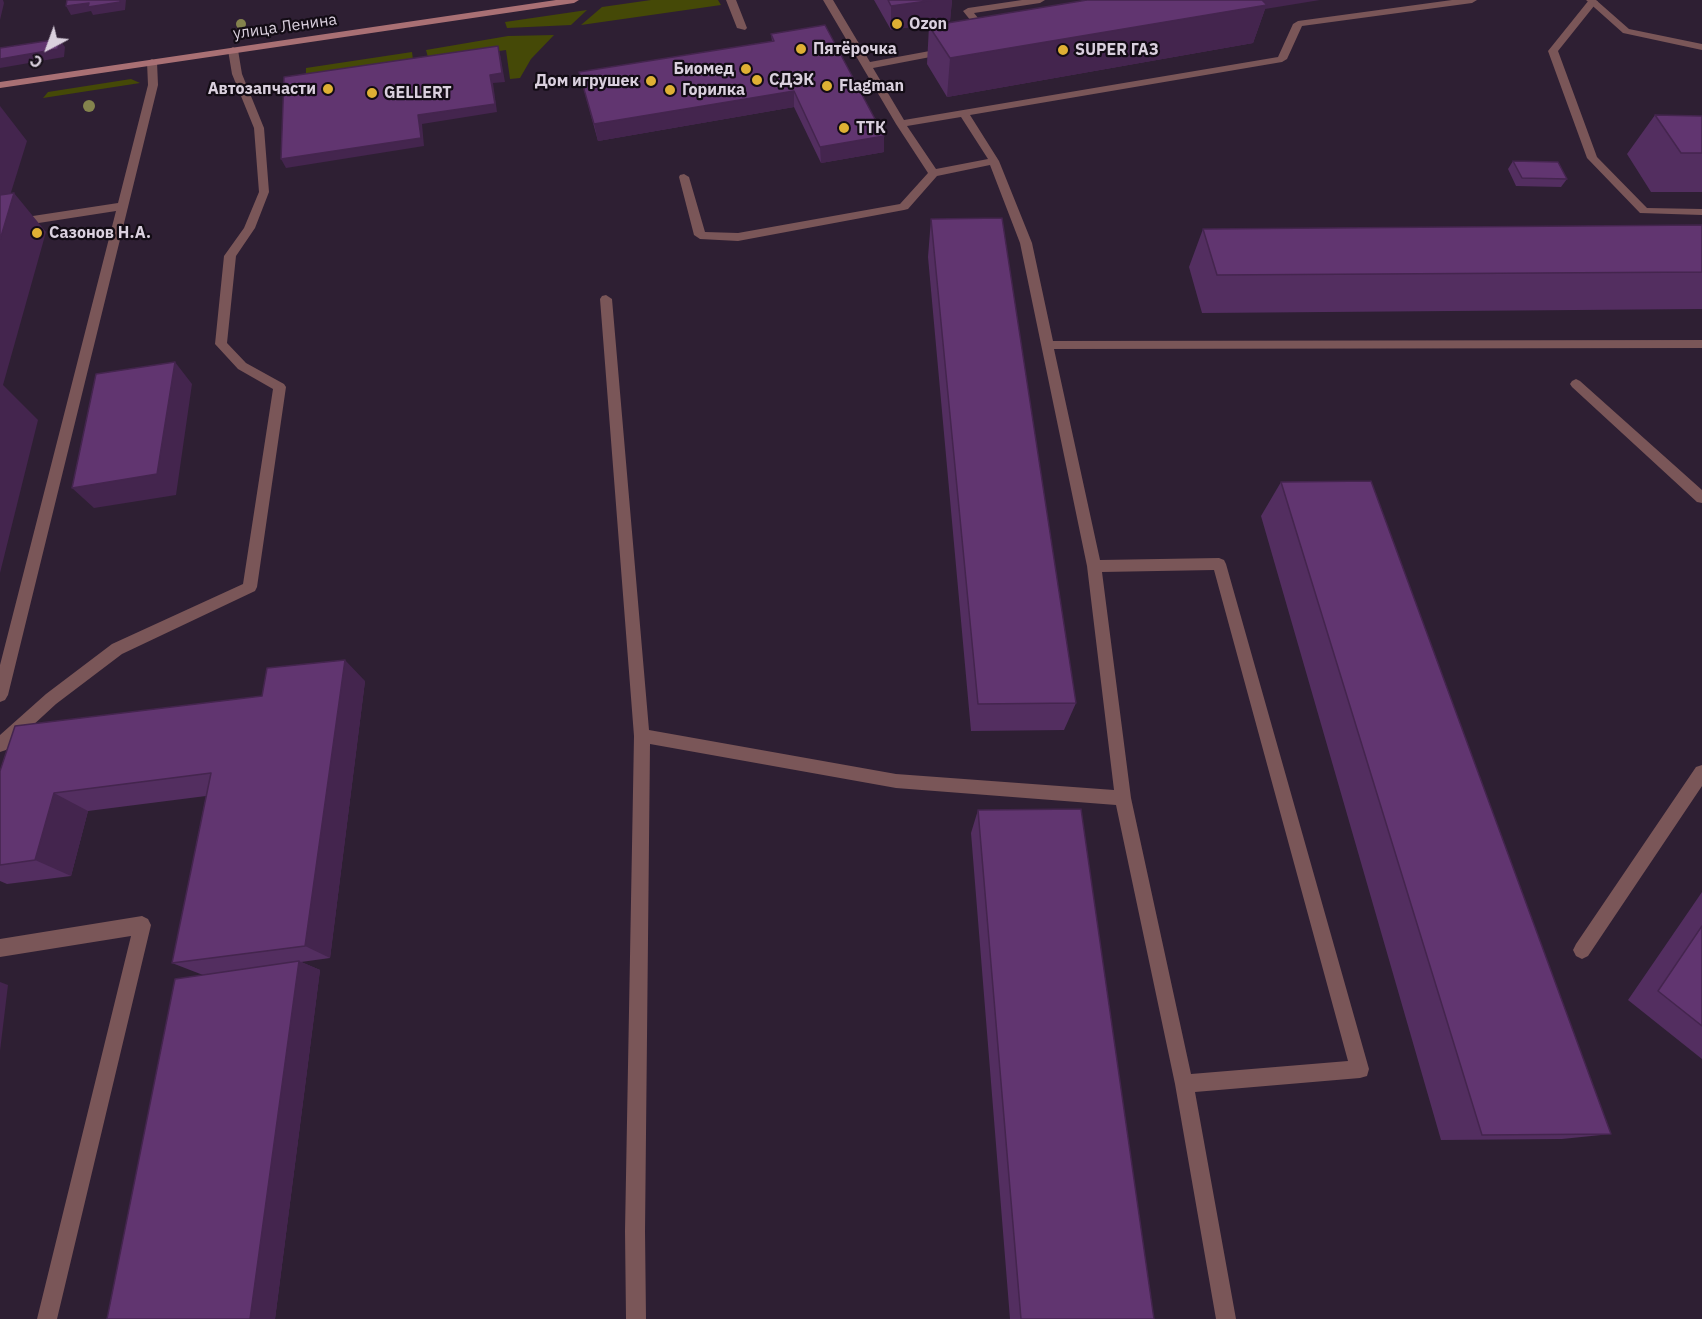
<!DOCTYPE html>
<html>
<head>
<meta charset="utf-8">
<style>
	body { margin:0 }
	#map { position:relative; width:1702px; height:1319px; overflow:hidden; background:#2e1f33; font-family:"IBM Plex Sans",sans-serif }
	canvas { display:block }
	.north { position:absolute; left:18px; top:18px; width:60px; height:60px; -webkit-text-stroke:4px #130c15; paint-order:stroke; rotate:221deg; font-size:16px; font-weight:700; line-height:24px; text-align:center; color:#dad0de }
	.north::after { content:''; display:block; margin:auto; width:21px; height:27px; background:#dad0de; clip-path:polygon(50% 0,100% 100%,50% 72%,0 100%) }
</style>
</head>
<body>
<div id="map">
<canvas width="1702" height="1319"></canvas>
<div class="north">С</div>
</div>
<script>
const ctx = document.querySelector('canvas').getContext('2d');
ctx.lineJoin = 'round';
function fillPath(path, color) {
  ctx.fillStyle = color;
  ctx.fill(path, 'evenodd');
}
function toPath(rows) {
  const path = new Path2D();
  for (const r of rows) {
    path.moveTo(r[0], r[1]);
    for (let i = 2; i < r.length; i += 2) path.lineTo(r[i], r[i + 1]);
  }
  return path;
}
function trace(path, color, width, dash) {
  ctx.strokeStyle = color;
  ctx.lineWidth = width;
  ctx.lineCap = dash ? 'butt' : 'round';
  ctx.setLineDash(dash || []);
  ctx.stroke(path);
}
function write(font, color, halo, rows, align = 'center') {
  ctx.font = font + ' "IBM Plex Sans",sans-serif';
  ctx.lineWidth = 4.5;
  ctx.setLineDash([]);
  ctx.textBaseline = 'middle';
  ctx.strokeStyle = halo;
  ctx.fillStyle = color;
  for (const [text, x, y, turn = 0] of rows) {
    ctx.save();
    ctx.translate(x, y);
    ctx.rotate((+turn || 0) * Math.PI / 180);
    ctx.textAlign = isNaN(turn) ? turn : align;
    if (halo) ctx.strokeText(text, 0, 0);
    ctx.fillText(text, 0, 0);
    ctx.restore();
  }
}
const green = toPath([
	[651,0,718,0,721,5,581,25,602,7],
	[587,10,571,25,507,28,505,22],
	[554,35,531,59,520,78,510,79,506,50,429,61,426,50,508,36],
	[412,52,413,60,306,76,306,68],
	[131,79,140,83,43,98,48,92]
]);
const lane = toPath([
	[726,0,736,0,747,28,745,30,737,28,726,0],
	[823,0,833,0,870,62,946,48,951,51,946,54,873,68,904,120,1278,57,1293,24,1298,21,1452,0,1477,0,1472,3,1302,26,1287,59,1282,62,970,115,999,161,1032,243,1053,341,1702,340,1702,348,1054,349,1100,560,1219,558,1224,560,1226,564,1369,1069,1367,1076,1360,1078,1195,1092,1236,1319,1216,1319,1175,1084,1116,805,896,788,650,744,645,1231,646,1319,626,1319,625,1231,634,736,600,299,602,296,606,295,612,299,649,730,896,774,1114,790,1087,566,1020,243,990,165,937,176,908,209,904,210,738,241,700,239,694,235,679,177,680,175,684,174,689,177,705,232,738,233,900,204,928,173,896,124,823,0],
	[961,117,988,159,936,169,907,126,961,117],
	[1214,570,1348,1061,1191,1074,1131,798,1102,572,1214,570],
	[1022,0,1045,0,1040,3,974,13,991,34,986,37,983,36,963,11,968,8,1022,0],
	[1589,0,1598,1,1558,51,1597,157,1647,208,1702,209,1702,215,1640,213,1587,158,1548,51,1589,0],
	[233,47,238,50,242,74,264,128,269,192,255,228,236,256,227,343,246,363,284,384,286,387,257,587,255,591,122,654,56,704,6,750,0,752,0,735,46,694,112,644,243,584,273,389,238,369,215,344,224,256,244,228,259,192,254,128,232,74,228,50,233,47],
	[152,59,157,62,158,85,8,695,5,700,0,702,0,665,116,211,0,229,0,221,118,203,148,85,147,62,152,59],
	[1576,379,1580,381,1702,490,1702,503,1697,502,1572,387,1570,384,1572,381,1576,379],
	[1702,765,1702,786,1588,956,1582,959,1576,956,1573,950,1576,944,1696,767,1702,765],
	[142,916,148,919,151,925,57,1319,37,1319,131,936,0,957,0,939,142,916]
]);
const street = toPath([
	[1586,0,1596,0,1629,29,1702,44,1702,50,1623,33,1586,0]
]);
const secondary = toPath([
	[556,0,579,0,574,3,0,88,0,82,556,0]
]);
const trees = [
	[241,24,5],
	[89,106,6]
];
const wall = toPath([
	[874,0,952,0,950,21,891,30],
	[1265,9,1253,43,947,97,927,64,929,26],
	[771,34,884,136,884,152,821,163,794,107,598,141,579,72,772,41],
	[1655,115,1702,116,1702,192,1651,192,1627,154],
	[1513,161,1567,179,1561,187,1516,186,1508,169],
	[931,219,1076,703,1064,730,971,731,928,257],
	[1702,225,1702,309,1202,313,1189,267,1203,229],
	[1281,482,1611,1134,1562,1139,1441,1140,1261,516],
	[365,681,330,958,301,962,320,970,275,1319,107,1319,203,975,172,963,206,796,88,811,71,876,7,884,0,881,0,771,262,696],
	[978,810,1154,1319,1010,1319,971,833],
	[1702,892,1702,1059,1628,1000]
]);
const shadedWall = toPath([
	[0,0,3,0,4,3,0,20],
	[120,0,126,0,125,10,93,15,91,11,71,15,66,6,89,3],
	[934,0,952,0,950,21,891,30,891,6],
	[1234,0,1320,0,1265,9,1253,43,947,97,950,58],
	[59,39,65,47,64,57,0,68,0,59],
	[498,46,500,54,505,82,493,83,497,112,422,124,424,146,286,168,281,159,418,115,490,75],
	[794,91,794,107,598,141,594,124],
	[0,106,27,141,8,202,0,203],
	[884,136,884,152,821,163,820,147],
	[14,193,46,232,3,385,38,420,0,573,0,240],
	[175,362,192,384,176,495,94,508,72,488],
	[345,660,365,681,330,958,305,946],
	[54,793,88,811,71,876,35,860],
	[299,961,320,970,275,1319,250,1319],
	[0,982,8,985,0,1051]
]);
const building = toPath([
	[67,0,120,0,120,2,88,7,89,3,66,6,67,0],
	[888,0,934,0,891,6,888,0],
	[1087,0,1262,0,1267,5,950,58,929,26,1087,0],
	[825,25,884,136,820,147,794,91,594,124,579,72,774,41,771,34,825,25],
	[59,39,58,49,0,59,0,48,59,39],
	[498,46,502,73,490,75,495,104,418,115,421,138,281,159,284,77,498,46],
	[1655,115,1702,116,1702,153,1681,153,1655,115],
	[1513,161,1558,162,1567,179,1522,178,1513,161],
	[14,193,0,240,0,195,14,193],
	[1002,218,1076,703,978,704,931,219,1002,218],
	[1702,225,1702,272,1217,275,1203,229,1702,225],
	[175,362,157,474,72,488,96,374,175,362],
	[1371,481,1611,1134,1482,1135,1281,482,1371,481],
	[345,660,305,946,172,963,211,773,54,793,35,860,0,865,0,771,15,726,262,696,267,668,345,660],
	[1081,809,1154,1319,1021,1319,978,810,1081,809],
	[1702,926,1702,1026,1658,991,1702,926],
	[299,961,250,1319,107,1319,175,979,299,961]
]);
const markers = [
	[897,24,6,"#dfb034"],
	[801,49,6,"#dfb034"],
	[1063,50,6,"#dfb034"],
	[746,69,6,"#dfb034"],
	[757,80,6,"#dfb034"],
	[651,81,6,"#dfb034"],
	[827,86,6,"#dfb034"],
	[328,89,6,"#dfb034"],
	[670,90,6,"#dfb034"],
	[372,93,6,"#dfb034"],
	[844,128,6,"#dfb034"],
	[37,233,6,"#dfb034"]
];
const farPoinames = [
	["Ozon",909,24],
	["Пятёрочка",813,49],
	["SUPER ГАЗ",1075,50],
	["Биомед",734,69,"right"],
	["СДЭК",769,80],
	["Дом игрушек",639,81,"right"],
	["Flagman",839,86],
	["Автозапчасти",316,89,"right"],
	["Горилка",682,90],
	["GELLERT",384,93],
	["ТТК",856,128],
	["Сазонов Н.А.",49,233]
];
const farStreetnames = [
	["улица Ленина",285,27,-8]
];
fillPath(green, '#454907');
fillPath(lane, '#7a5658');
fillPath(street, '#7a5658');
fillPath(secondary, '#a97074');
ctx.fillStyle = '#84834d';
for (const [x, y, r] of trees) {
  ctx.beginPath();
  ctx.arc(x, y, r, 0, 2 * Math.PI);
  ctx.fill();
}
fillPath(wall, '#532e60');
fillPath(shadedWall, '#44254e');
fillPath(building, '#613570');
trace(building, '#44254e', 1.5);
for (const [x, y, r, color] of markers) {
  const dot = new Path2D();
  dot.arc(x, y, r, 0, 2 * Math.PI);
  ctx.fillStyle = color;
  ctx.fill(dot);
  trace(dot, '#130c15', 2);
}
write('bold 16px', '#dad0de', '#130c15', farPoinames, 'left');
write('16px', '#dad0de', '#130c15', farStreetnames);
</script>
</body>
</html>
